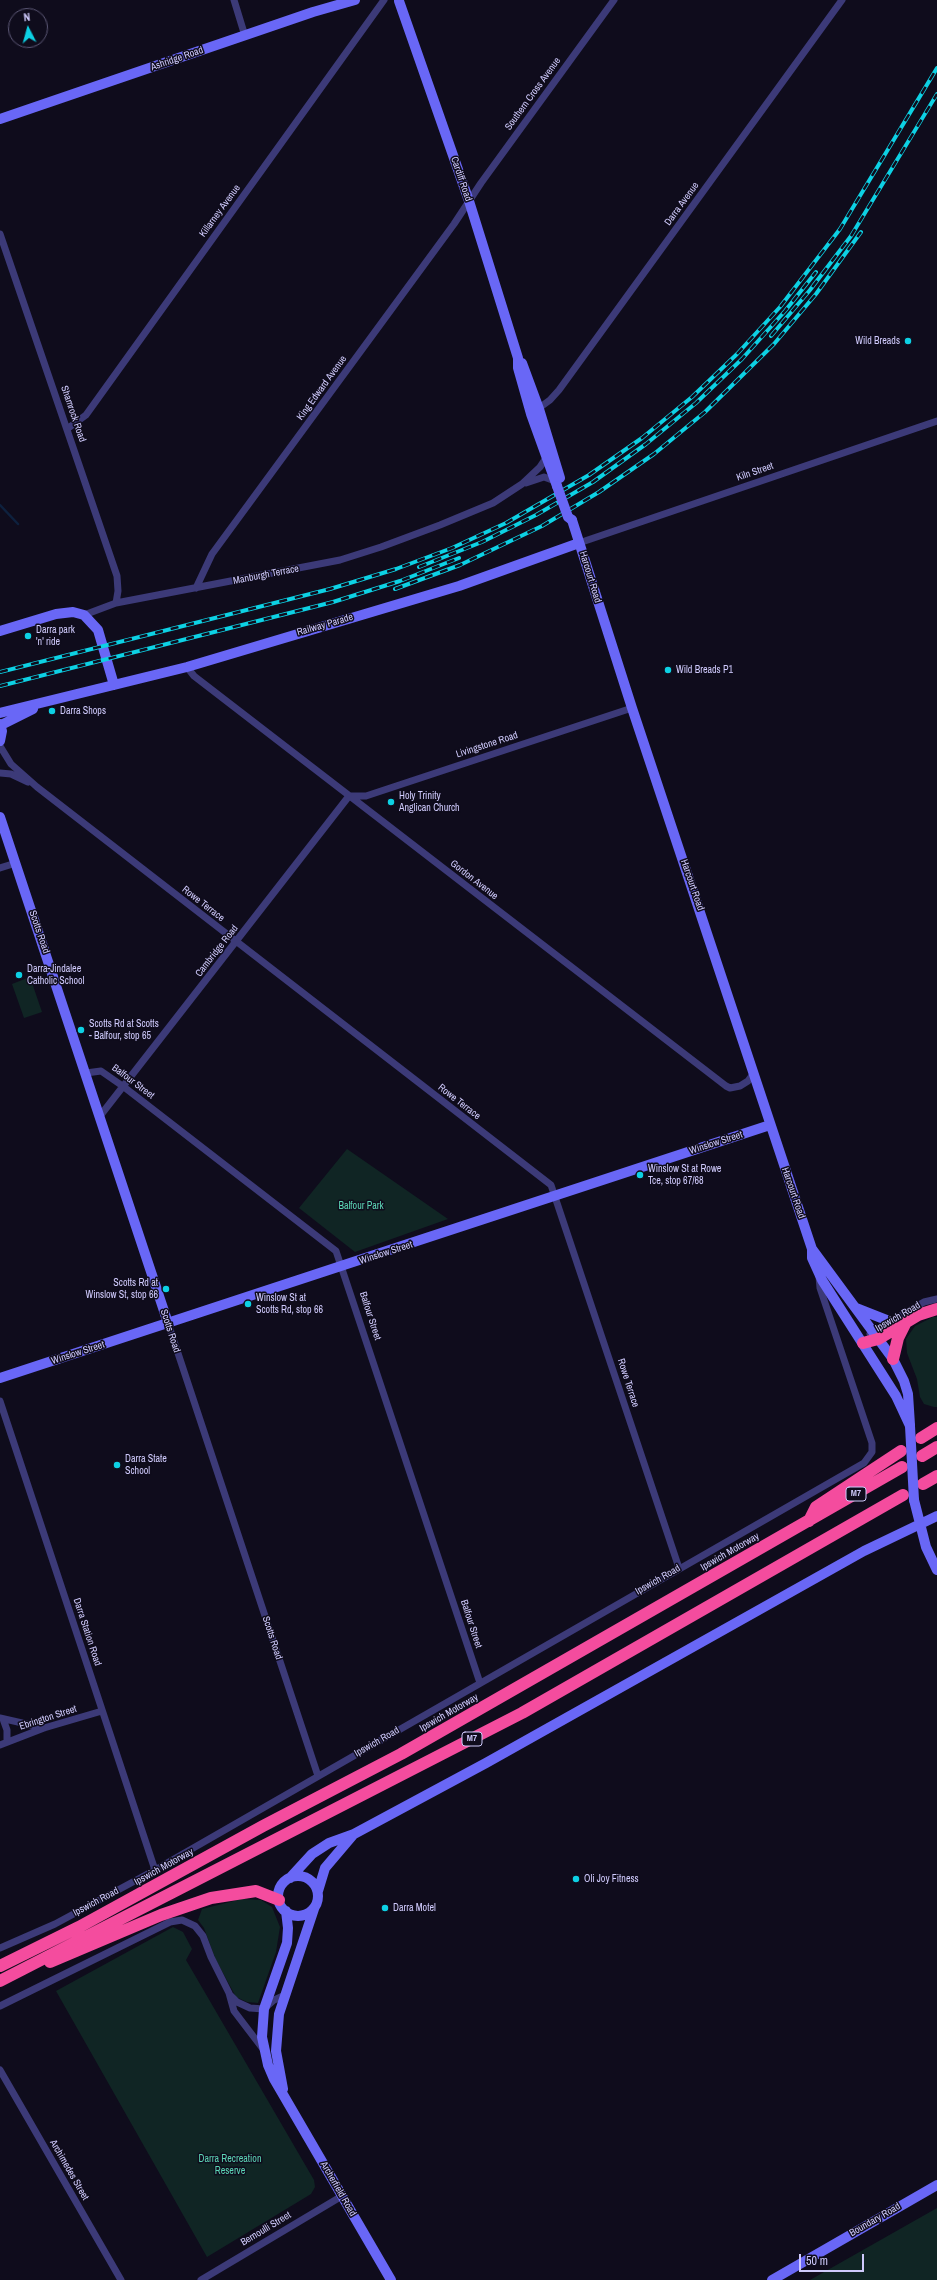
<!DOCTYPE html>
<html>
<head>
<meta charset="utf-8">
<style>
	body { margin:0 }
	#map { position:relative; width:937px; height:2280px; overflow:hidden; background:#0f0c1c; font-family:"Archivo Narrow",sans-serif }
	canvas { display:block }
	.north { position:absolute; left:8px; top:8px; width:40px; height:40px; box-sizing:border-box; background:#0f0c1c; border:1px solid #5c5876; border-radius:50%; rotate:354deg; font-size:11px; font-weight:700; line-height:16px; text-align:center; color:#cfcafc }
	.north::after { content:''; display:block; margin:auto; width:14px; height:18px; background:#0dd1e4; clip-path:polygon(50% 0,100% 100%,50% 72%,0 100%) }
	.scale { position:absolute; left:799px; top:2254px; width:65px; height:18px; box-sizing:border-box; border:2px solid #cfcafc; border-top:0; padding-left:5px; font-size:12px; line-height:14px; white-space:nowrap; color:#cfcafc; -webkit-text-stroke:3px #0f0c1c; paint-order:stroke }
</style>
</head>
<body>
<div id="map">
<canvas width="937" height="2280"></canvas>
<div class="north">N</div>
<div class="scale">50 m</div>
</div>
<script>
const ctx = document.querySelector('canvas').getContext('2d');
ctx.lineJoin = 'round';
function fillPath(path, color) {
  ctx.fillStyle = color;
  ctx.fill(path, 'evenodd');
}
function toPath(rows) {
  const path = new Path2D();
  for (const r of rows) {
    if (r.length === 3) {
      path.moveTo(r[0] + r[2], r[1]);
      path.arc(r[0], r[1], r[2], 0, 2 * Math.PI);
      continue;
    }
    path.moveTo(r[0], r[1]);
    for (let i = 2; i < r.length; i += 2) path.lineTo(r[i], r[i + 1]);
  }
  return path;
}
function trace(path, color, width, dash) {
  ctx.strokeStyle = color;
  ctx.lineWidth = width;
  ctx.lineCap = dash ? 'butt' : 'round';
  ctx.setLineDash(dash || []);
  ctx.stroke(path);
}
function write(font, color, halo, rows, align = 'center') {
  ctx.font = font + ' "Archivo Narrow",sans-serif';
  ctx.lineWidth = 3;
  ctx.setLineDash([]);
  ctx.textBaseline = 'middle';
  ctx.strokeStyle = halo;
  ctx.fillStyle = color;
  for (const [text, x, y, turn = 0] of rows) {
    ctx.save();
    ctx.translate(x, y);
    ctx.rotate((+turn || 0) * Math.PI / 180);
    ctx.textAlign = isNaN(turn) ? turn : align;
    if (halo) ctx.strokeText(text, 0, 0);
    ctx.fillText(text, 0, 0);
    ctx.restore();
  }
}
const green = toPath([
	[30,977,42,1012,24,1018,12,984],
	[347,1149,448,1219,355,1252,299,1208],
	[933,1317,937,1317,937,1407,934,1407,924,1404,920,1397,917,1379,907,1353,906,1339,915,1326],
	[242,1899,261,1900,272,1907,280,1927,276,1952,258,2003,247,2002,236,1997,215,1958,204,1928,198,1920,202,1909],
	[173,1927,183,1932,192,1949,186,1960,314,2180,315,2187,311,2194,207,2257,56,1991],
	[937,2208,937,2280,810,2280]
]);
const stream = toPath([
	[0,505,18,524]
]);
const street = toPath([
	[234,0,245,36],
	[0,234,117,576,118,591,116,603],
	[535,411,550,400,559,390,842,0],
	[67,429,86,415,384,0],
	[526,483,544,477,555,481],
	[579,543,937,421],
	[196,588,212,554,454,224,481,183,614,0],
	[84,615,116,603,340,560,381,547,440,525,493,503,522,484,540,467,546,458],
	[187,667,194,676,726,1086,730,1088,740,1086,748,1081,753,1074],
	[0,746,11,764,37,787,551,1185,679,1568],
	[0,773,11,774,28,782],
	[0,868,16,863],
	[86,1073,101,1071,124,1087,336,1251,480,1683],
	[100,1116,349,796,366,796,632,708],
	[168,1323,318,1776],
	[870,1334,924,1302,937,1299],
	[0,1401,155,1870],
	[0,1718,44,1728],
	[3,1719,7,1730,7,1742],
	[0,1745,44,1728,102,1711],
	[0,1948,55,1924,155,1870,864,1463,872,1452,872,1443,820,1288,819,1276],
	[230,1995,237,2002,250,2008,264,2009,274,2000,283,1996],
	[0,2006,170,1922,182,1920,195,1926,203,1936,211,1957,229,1993,234,2011,263,2049],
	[0,2070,121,2280],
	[201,2280,342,2196]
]);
const secondary = toPath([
	[399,1,469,201,518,358,518,368,531,414,557,486],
	[0,119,313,12,355,0],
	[522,363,539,409,560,478],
	[572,520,632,708,812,1249,812,1258,822,1280,896,1396,910,1426],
	[0,631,56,614,73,612,84,615,98,630,114,685],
	[0,713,187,667,459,586,579,543],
	[0,724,2,731,0,741],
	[1,725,33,709],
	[0,817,168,1323],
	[812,1249,893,1359,904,1381,908,1394,910,1425],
	[856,1308,889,1321],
	[0,1378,770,1125],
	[914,1500,926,1547,937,1570],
	[298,1896,20],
	[290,1878,312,1854,329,1843,354,1834,486,1763,864,1551,937,1516],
	[318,1891,325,1868,353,1835],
	[286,1911,288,1928,287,1943,264,2009,262,2037,268,2065,274,2079,391,2280],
	[283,2089,276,2051,279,2014,314,1909],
	[772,2280,937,2185]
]);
const highway = toPath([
	[863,1343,878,1339,918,1315,937,1309],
	[893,1359,898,1338,905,1324],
	[921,1438,937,1428],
	[922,1456,937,1447],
	[923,1484,937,1476],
	[809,1521,816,1507,901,1451],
	[50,1962,161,1915,211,1898,256,1891,279,1900],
	[0,1966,79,1927,263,1826,401,1754,902,1467],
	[0,1981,522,1713,903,1495]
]);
const rail = toPath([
	[771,336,810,290,851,236,937,94],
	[419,567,482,542,536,515,593,482,646,444,696,403,742,359,785,311,816,272],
	[395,589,460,565,542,526,599,492,654,454,705,412,774,344,816,294,861,232],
	[0,672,330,589,396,569,452,548,506,523,589,475,642,438,692,397,737,354,780,307,840,229,937,68],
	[0,686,333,602,400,581,459,558]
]);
const secondaryBridge = toPath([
	[557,486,568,517,572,520],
	[910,1426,914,1500]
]);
const markers = [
	[908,341,4,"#0dd1e4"],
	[28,636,4,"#0dd1e4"],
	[668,670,4,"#0dd1e4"],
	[52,711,4,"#0dd1e4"],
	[391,802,4,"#0dd1e4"],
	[19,975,4,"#0dd1e4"],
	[81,1030,4,"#0dd1e4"],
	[640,1175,4,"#0dd1e4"],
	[166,1289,4,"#0dd1e4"],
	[248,1304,4,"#0dd1e4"],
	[117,1465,4,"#0dd1e4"],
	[576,1879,4,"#0dd1e4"],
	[385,1908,4,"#0dd1e4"]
];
const shields = [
	[856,1494,20],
	[472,1739,20]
];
const shieldNames = [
	["M7",856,1494],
	["M7",472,1739]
];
const streetNames = [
	["Ashridge Road",177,59,-19],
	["Southern Cross Avenue",533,94,-54],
	["Cardiff Road",461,179,71],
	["Darra Avenue",682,204,-54],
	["Killarney Avenue",220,211,-54],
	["King Edward Avenue",322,388,-54],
	["Shamrock Road",73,414,71],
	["Kiln Street",755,472,-19],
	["Manburgh Terrace",266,575,-11],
	["Harcourt Road",590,577,73],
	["Railway Parade",325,625,-16],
	["Livingstone Road",487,745,-18],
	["Gordon Avenue",474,880,38],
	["Harcourt Road",692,885,71],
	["Rowe Terrace",203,904,38],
	["Scotts Road",39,932,71],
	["Cambridge Road",217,951,-52],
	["Balfour Street",133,1082,37],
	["Rowe Terrace",459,1102,38],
	["Winslow Street",716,1143,-18],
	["Harcourt Road",793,1193,71],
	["Winslow Street",386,1253,-18],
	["Balfour Street",370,1316,72],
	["Ipswich Road",898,1317,-30],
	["Scotts Road",170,1331,72],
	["Winslow Street",78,1353,-18],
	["Rowe Terrace",628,1383,72],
	["Ipswich Motorway",730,1552,-30],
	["Ipswich Road",658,1580,-30],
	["Balfour Street",471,1624,72],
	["Darra Station Road",87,1632,72],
	["Scotts Road",272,1638,72],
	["Ipswich Motorway",449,1713,-30],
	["Ebrington Street",48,1718,-18],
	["Ipswich Road",377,1742,-30],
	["Ipswich Motorway",164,1867,-29],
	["Ipswich Road",96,1902,-28],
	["Archimedes Street",69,2170,60],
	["Archerfield Road",338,2189,60],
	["Boundary Road",875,2220,-30],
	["Bernoulli Street",266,2229,-31]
];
const poiNames = [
	["Wild Breads",900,341,"right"],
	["Darra park",36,630],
	["'n' ride",36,642],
	["Wild Breads P1",676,670],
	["Darra Shops",60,711],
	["Holy Trinity",399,796],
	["Anglican Church",399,808],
	["Darra-Jindalee",27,969],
	["Catholic School",27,981],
	["Scotts Rd at Scotts",89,1024],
	["- Balfour, stop 65",89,1036],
	["Winslow St at Rowe",648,1169],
	["Tce, stop 67/68",648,1181],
	["Scotts Rd at",158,1283,"right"],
	["Winslow St, stop 66",158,1295,"right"],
	["Winslow St at",256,1298],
	["Scotts Rd, stop 66",256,1310],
	["Darra State",125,1459],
	["School",125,1471],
	["Oli Joy Fitness",584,1879],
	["Darra Motel",393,1908]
];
const parkNames = [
	["Balfour Park",361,1206],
	["Darra Recreation",230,2159],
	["Reserve",230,2171]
];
fillPath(green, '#102524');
trace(stream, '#0e213e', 2.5);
trace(street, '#3c3a78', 7);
trace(secondary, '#6967f6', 10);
trace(highway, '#f44c9e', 12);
trace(rail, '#0dd1e4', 4);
trace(rail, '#0f0c1c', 2.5, [8]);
trace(secondaryBridge, '#6967f6', 10);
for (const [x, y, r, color] of markers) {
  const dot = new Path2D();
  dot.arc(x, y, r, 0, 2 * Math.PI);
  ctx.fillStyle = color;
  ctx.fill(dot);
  trace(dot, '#0f0c1c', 1.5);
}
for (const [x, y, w] of shields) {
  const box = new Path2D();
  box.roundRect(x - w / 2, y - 7, w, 14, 3);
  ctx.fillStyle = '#0f0c1c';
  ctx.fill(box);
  trace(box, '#cfcafc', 1);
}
write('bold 9px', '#cfcafc', null, shieldNames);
write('10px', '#cfcafc', '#0f0c1c', streetNames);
write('10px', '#cfcafc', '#0f0c1c', poiNames, 'left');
write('10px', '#5cd6b6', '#0f0c1c', parkNames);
</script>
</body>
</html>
